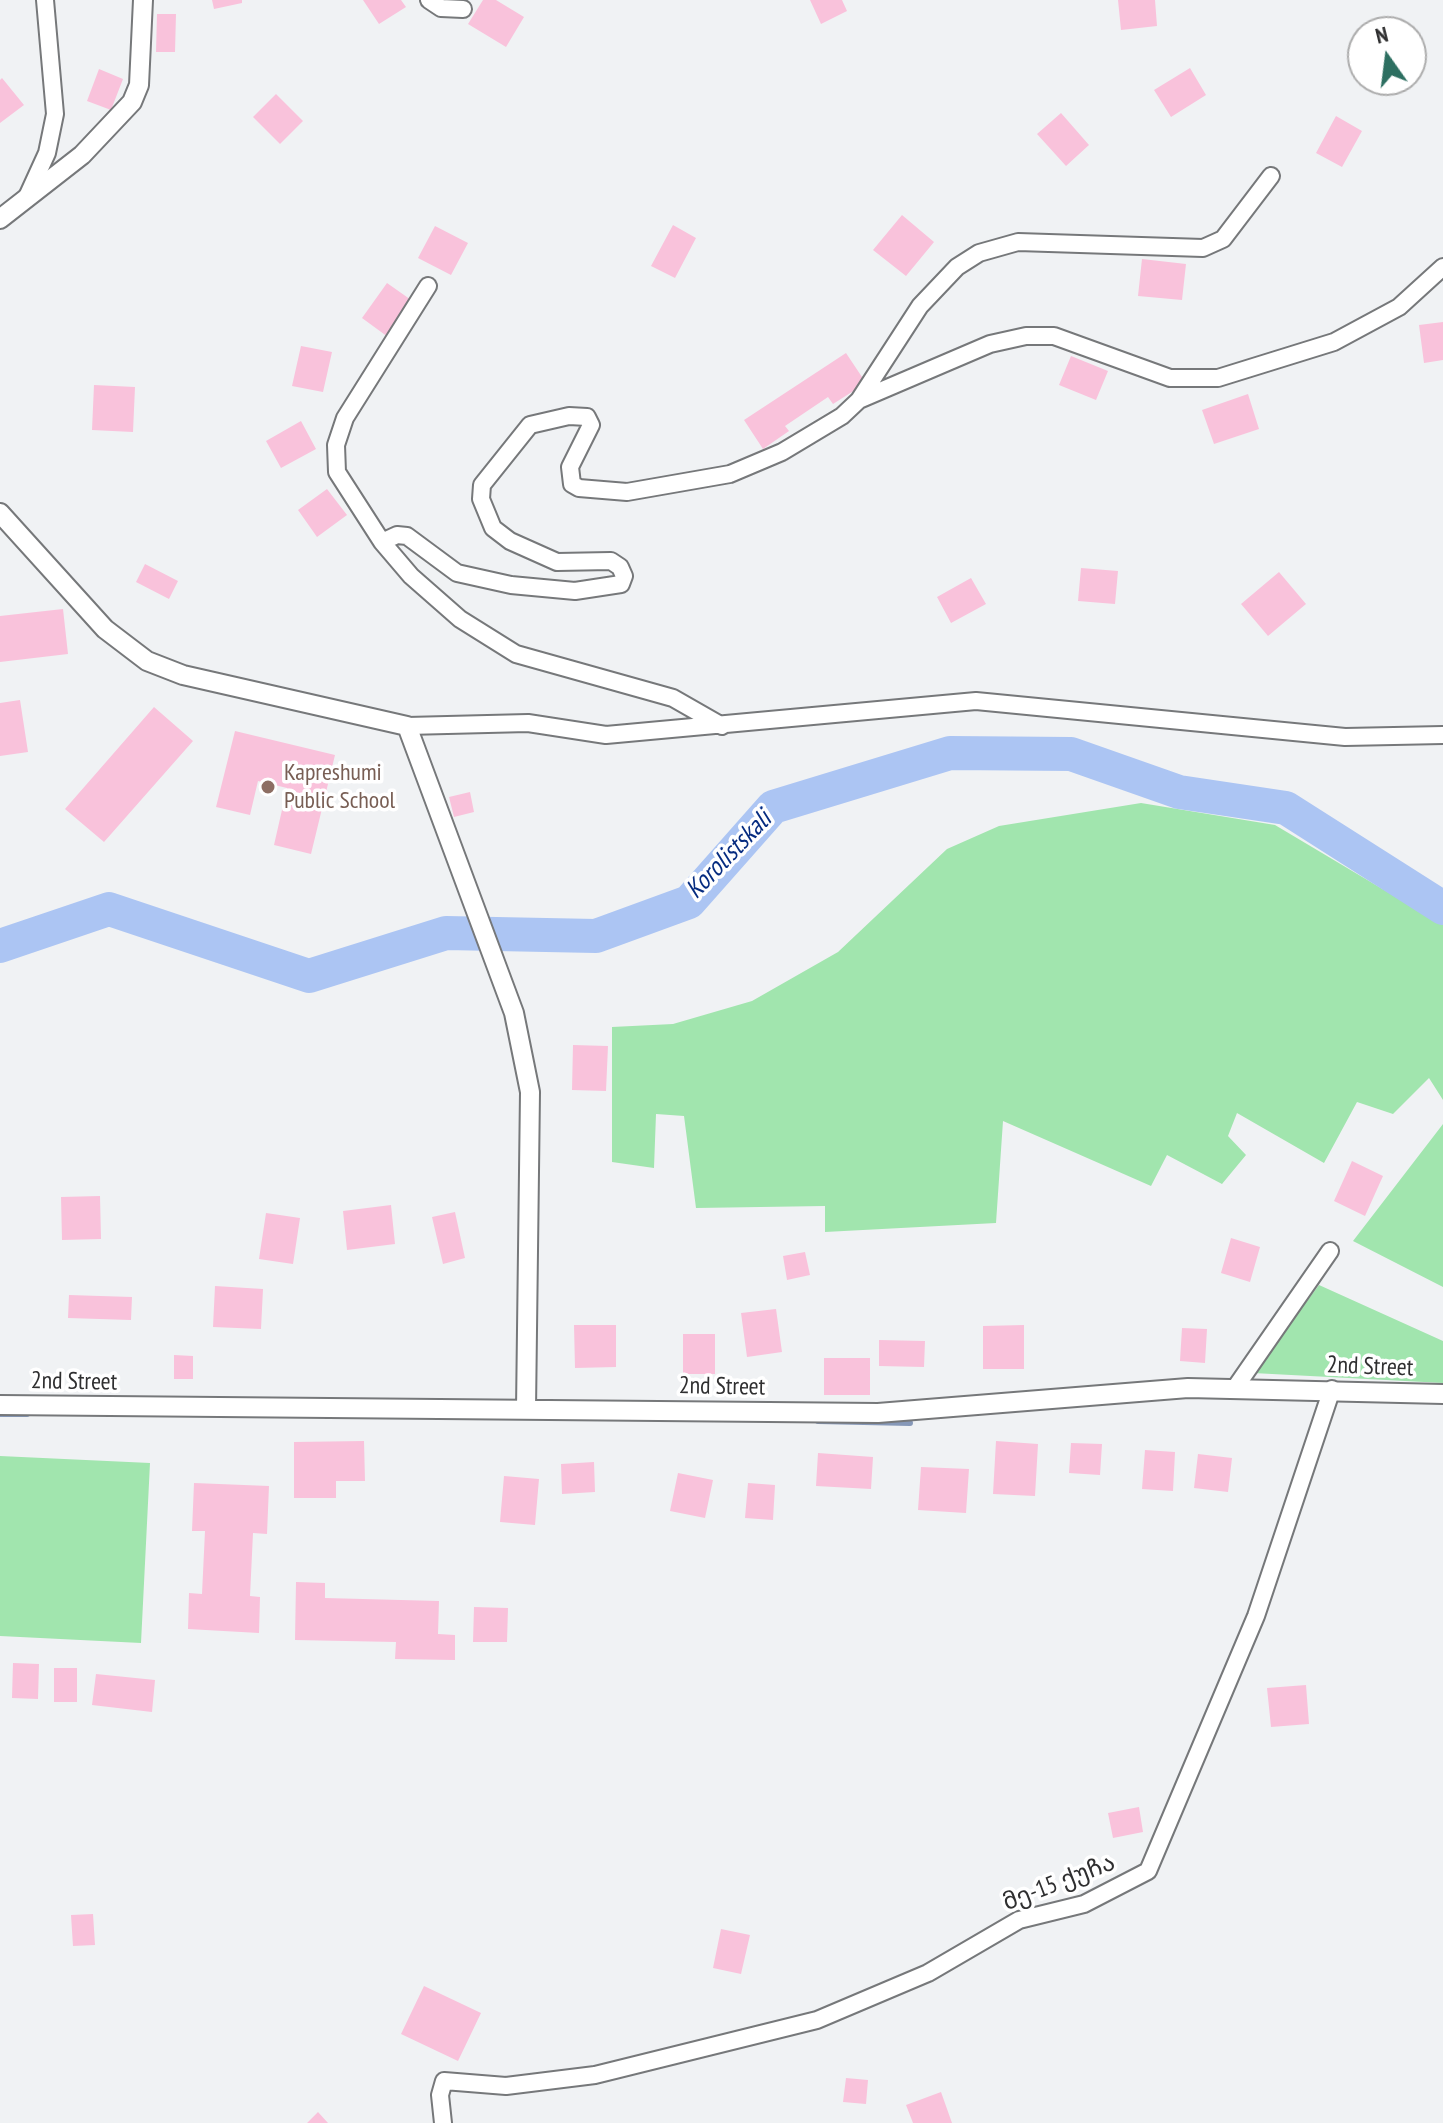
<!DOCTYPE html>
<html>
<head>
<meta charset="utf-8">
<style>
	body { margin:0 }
	#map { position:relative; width:1443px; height:2123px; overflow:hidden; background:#f0f2f4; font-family:"PT Sans Narrow",sans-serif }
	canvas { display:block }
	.north { position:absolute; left:1347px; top:16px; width:80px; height:80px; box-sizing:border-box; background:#fff; border:2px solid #acacac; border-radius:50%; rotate:346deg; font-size:22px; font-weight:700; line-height:32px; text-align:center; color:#2f2f30 }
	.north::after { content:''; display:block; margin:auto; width:28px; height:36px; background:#2d6f61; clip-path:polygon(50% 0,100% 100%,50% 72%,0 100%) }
</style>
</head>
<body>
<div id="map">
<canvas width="1443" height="2123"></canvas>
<div class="north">N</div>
</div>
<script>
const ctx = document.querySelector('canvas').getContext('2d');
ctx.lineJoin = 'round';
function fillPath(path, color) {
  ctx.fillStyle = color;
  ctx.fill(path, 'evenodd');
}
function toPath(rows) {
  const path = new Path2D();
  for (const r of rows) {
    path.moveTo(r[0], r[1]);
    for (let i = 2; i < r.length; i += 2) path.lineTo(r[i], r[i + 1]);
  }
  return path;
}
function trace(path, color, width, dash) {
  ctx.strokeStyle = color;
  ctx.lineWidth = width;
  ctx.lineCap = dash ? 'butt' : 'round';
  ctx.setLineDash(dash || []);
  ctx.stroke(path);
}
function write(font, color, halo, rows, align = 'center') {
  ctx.font = font + ' "PT Sans Narrow","Noto Sans Georgian",sans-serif';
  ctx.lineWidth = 7;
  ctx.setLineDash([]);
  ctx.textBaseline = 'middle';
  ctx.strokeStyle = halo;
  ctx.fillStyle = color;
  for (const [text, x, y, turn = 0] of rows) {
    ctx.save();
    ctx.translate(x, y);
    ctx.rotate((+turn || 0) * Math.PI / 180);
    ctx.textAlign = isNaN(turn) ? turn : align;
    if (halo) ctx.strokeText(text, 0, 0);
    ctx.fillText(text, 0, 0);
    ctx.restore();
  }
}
const green = toPath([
	[1141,803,1275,825,1443,925,1443,1100,1429,1078,1393,1114,1357,1102,1324,1163,1237,1113,1228,1136,1246,1155,1222,1184,1167,1155,1151,1186,1003,1121,996,1223,825,1232,825,1206,696,1208,684,1116,656,1114,654,1168,612,1162,612,1027,673,1024,752,1001,838,952,947,849,999,826],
	[1443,1124,1443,1287,1353,1241],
	[1319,1285,1443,1341,1443,1383,1253,1373],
	[0,1456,150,1463,141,1643,0,1636]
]);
const stream = toPath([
	[0,1414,27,1414],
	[818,1421,910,1423]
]);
const river = toPath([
	[0,946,109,909,309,976,446,933,596,936,689,902,773,807,950,753,1071,754,1179,792,1286,808,1443,908]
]);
const building = toPath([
	[212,0,242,0,242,3,214,9],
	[363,0,401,0,406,7,379,24],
	[483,0,496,0,524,17,506,47,468,24],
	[810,0,842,0,847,11,821,24],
	[1118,0,1155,0,1157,26,1121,30],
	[157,14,176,14,175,52,156,52],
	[1190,68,1206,95,1171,117,1154,90],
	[99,69,123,79,111,110,87,101],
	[2,78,24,105,0,123,0,80],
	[276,94,303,121,280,144,253,117],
	[1061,113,1089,145,1066,166,1037,134],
	[1336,116,1362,131,1342,167,1316,153],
	[902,215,934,242,906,276,873,250],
	[673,225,696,238,675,278,651,266],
	[435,226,468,243,451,275,418,258],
	[1142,259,1186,264,1182,300,1138,296],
	[387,283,414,302,388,337,362,318],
	[1443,322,1443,360,1424,363,1419,325],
	[301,346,332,352,323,392,292,386],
	[846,353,866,383,833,404,828,397,785,426,789,431,763,449,744,420],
	[1071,356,1108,371,1096,400,1059,385],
	[94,385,135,387,133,432,92,430],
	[1248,394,1259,429,1214,444,1202,410],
	[301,421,316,449,281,468,266,441],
	[327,489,347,515,317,537,298,510],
	[145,564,178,581,169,599,136,582],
	[1081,568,1118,571,1115,604,1078,601],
	[1279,572,1306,604,1268,636,1241,604],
	[971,578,986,604,951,623,937,597],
	[63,609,68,654,0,662,0,616],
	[20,700,28,752,0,756,0,703],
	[154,707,193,741,104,842,65,809],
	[235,731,335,755,311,854,274,845,287,788,258,781,250,815,216,807],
	[470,792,474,812,454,817,449,797],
	[573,1045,608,1046,606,1091,572,1090],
	[1352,1161,1383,1176,1365,1216,1334,1201],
	[100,1196,101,1239,62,1240,61,1197],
	[391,1205,395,1244,347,1250,343,1211],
	[455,1212,465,1258,443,1264,432,1217],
	[266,1213,300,1218,293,1264,259,1259],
	[1231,1238,1260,1247,1250,1282,1221,1273],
	[805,1252,810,1275,787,1280,783,1256],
	[215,1286,263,1289,261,1329,213,1327],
	[69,1295,132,1297,131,1320,68,1318],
	[776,1309,782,1352,747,1357,741,1313],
	[574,1325,616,1325,616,1367,575,1368],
	[1024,1325,1024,1369,983,1369,983,1326],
	[1182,1328,1207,1329,1205,1363,1180,1361],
	[683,1334,715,1334,715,1374,683,1374],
	[879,1340,925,1341,924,1367,879,1366],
	[174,1355,193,1356,193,1379,174,1379],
	[824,1358,870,1358,870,1395,824,1395],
	[364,1441,365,1481,336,1481,336,1498,294,1498,294,1442],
	[996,1441,1038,1444,1035,1496,993,1494],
	[1071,1443,1102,1444,1100,1475,1069,1473],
	[1145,1450,1175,1452,1173,1491,1142,1489],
	[818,1453,873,1457,871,1489,816,1486],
	[1198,1454,1232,1458,1228,1492,1194,1488],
	[594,1462,595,1492,562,1494,561,1464],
	[921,1467,969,1469,966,1513,918,1510],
	[678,1473,713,1480,705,1518,670,1511],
	[504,1476,539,1479,535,1525,500,1522],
	[194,1483,269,1486,267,1534,253,1533,250,1596,260,1597,259,1633,188,1629,189,1593,202,1594,205,1531,192,1531],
	[748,1483,775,1485,773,1520,745,1518],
	[296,1582,325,1583,325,1598,439,1601,438,1634,455,1635,455,1660,395,1659,396,1642,295,1640],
	[474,1607,508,1608,507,1642,473,1642],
	[13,1663,39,1664,38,1699,12,1698],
	[54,1668,77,1668,77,1702,54,1702],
	[96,1674,155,1680,152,1712,92,1705],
	[1306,1685,1309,1724,1271,1727,1267,1688],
	[1139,1807,1143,1832,1113,1838,1108,1813],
	[93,1914,95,1945,73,1946,71,1915],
	[721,1929,750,1935,741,1974,713,1968],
	[424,1986,481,2013,458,2061,401,2034],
	[846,2078,868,2080,866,2104,843,2102],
	[941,2092,952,2123,913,2123,906,2105],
	[318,2112,328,2123,307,2123]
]);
const minor = toPath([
	[429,0,441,8,463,9],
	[26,199,47,153,55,114,45,0],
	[428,286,345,418,336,445,337,472,382,542,411,576,460,619,516,654,673,698,722,726],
	[859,400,990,344,1026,336,1054,336,1170,378,1218,378,1334,342,1399,307,1443,267],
	[382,542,397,535,407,536,457,573,511,585,575,591,621,584,624,576,620,567,611,561,557,562,510,541,493,528,481,499,482,485,530,425,569,416,587,417,591,425,570,467,572,484,579,488,627,492,730,474,782,452,842,416,859,400,920,306,957,267,979,253,1018,242,1203,248,1223,239,1271,176],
	[407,726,528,723,606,735,976,701,1345,737,1443,735],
	[1235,1388,1330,1251],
	[443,2123,440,2095,444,2081,506,2086,595,2075,817,2020,928,1973,1019,1920,1084,1904,1148,1871,1256,1616,1332,1389]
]);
const tertiary = toPath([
	[0,219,82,155,132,102,139,85,143,0],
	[0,513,105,629,147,661,183,675,407,726,514,1013,530,1092,526,1409],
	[0,1405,878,1413,1188,1388,1443,1394]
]);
const markers = [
	[268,787,8,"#8d6e63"]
];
const educationNames = [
	["Kapreshumi",284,773],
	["Public School",284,801]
];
const streetNames = [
	["2nd Street",1370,1367,2],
	["2nd Street",74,1382,1],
	["2nd Street",722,1387,1],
	["მე-15 ქუჩა",1059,1883,-21]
];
const waterNames = [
	["Korolistskali",729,855,-46]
];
fillPath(green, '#a1e5ae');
trace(stream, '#8698b8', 6);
trace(river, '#acc5f3', 34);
fillPath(building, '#f9c2db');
trace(minor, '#76787a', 20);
trace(tertiary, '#76787a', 22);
trace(minor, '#fff', 16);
trace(tertiary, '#fff', 18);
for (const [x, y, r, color] of markers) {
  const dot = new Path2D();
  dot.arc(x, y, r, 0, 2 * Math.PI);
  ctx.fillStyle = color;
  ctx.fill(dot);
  trace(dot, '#fff', 3);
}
write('24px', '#785e54', '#fff', educationNames, 'left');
write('24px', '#2f2f30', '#fff', streetNames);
write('italic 26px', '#062c80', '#fff', waterNames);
</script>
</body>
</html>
